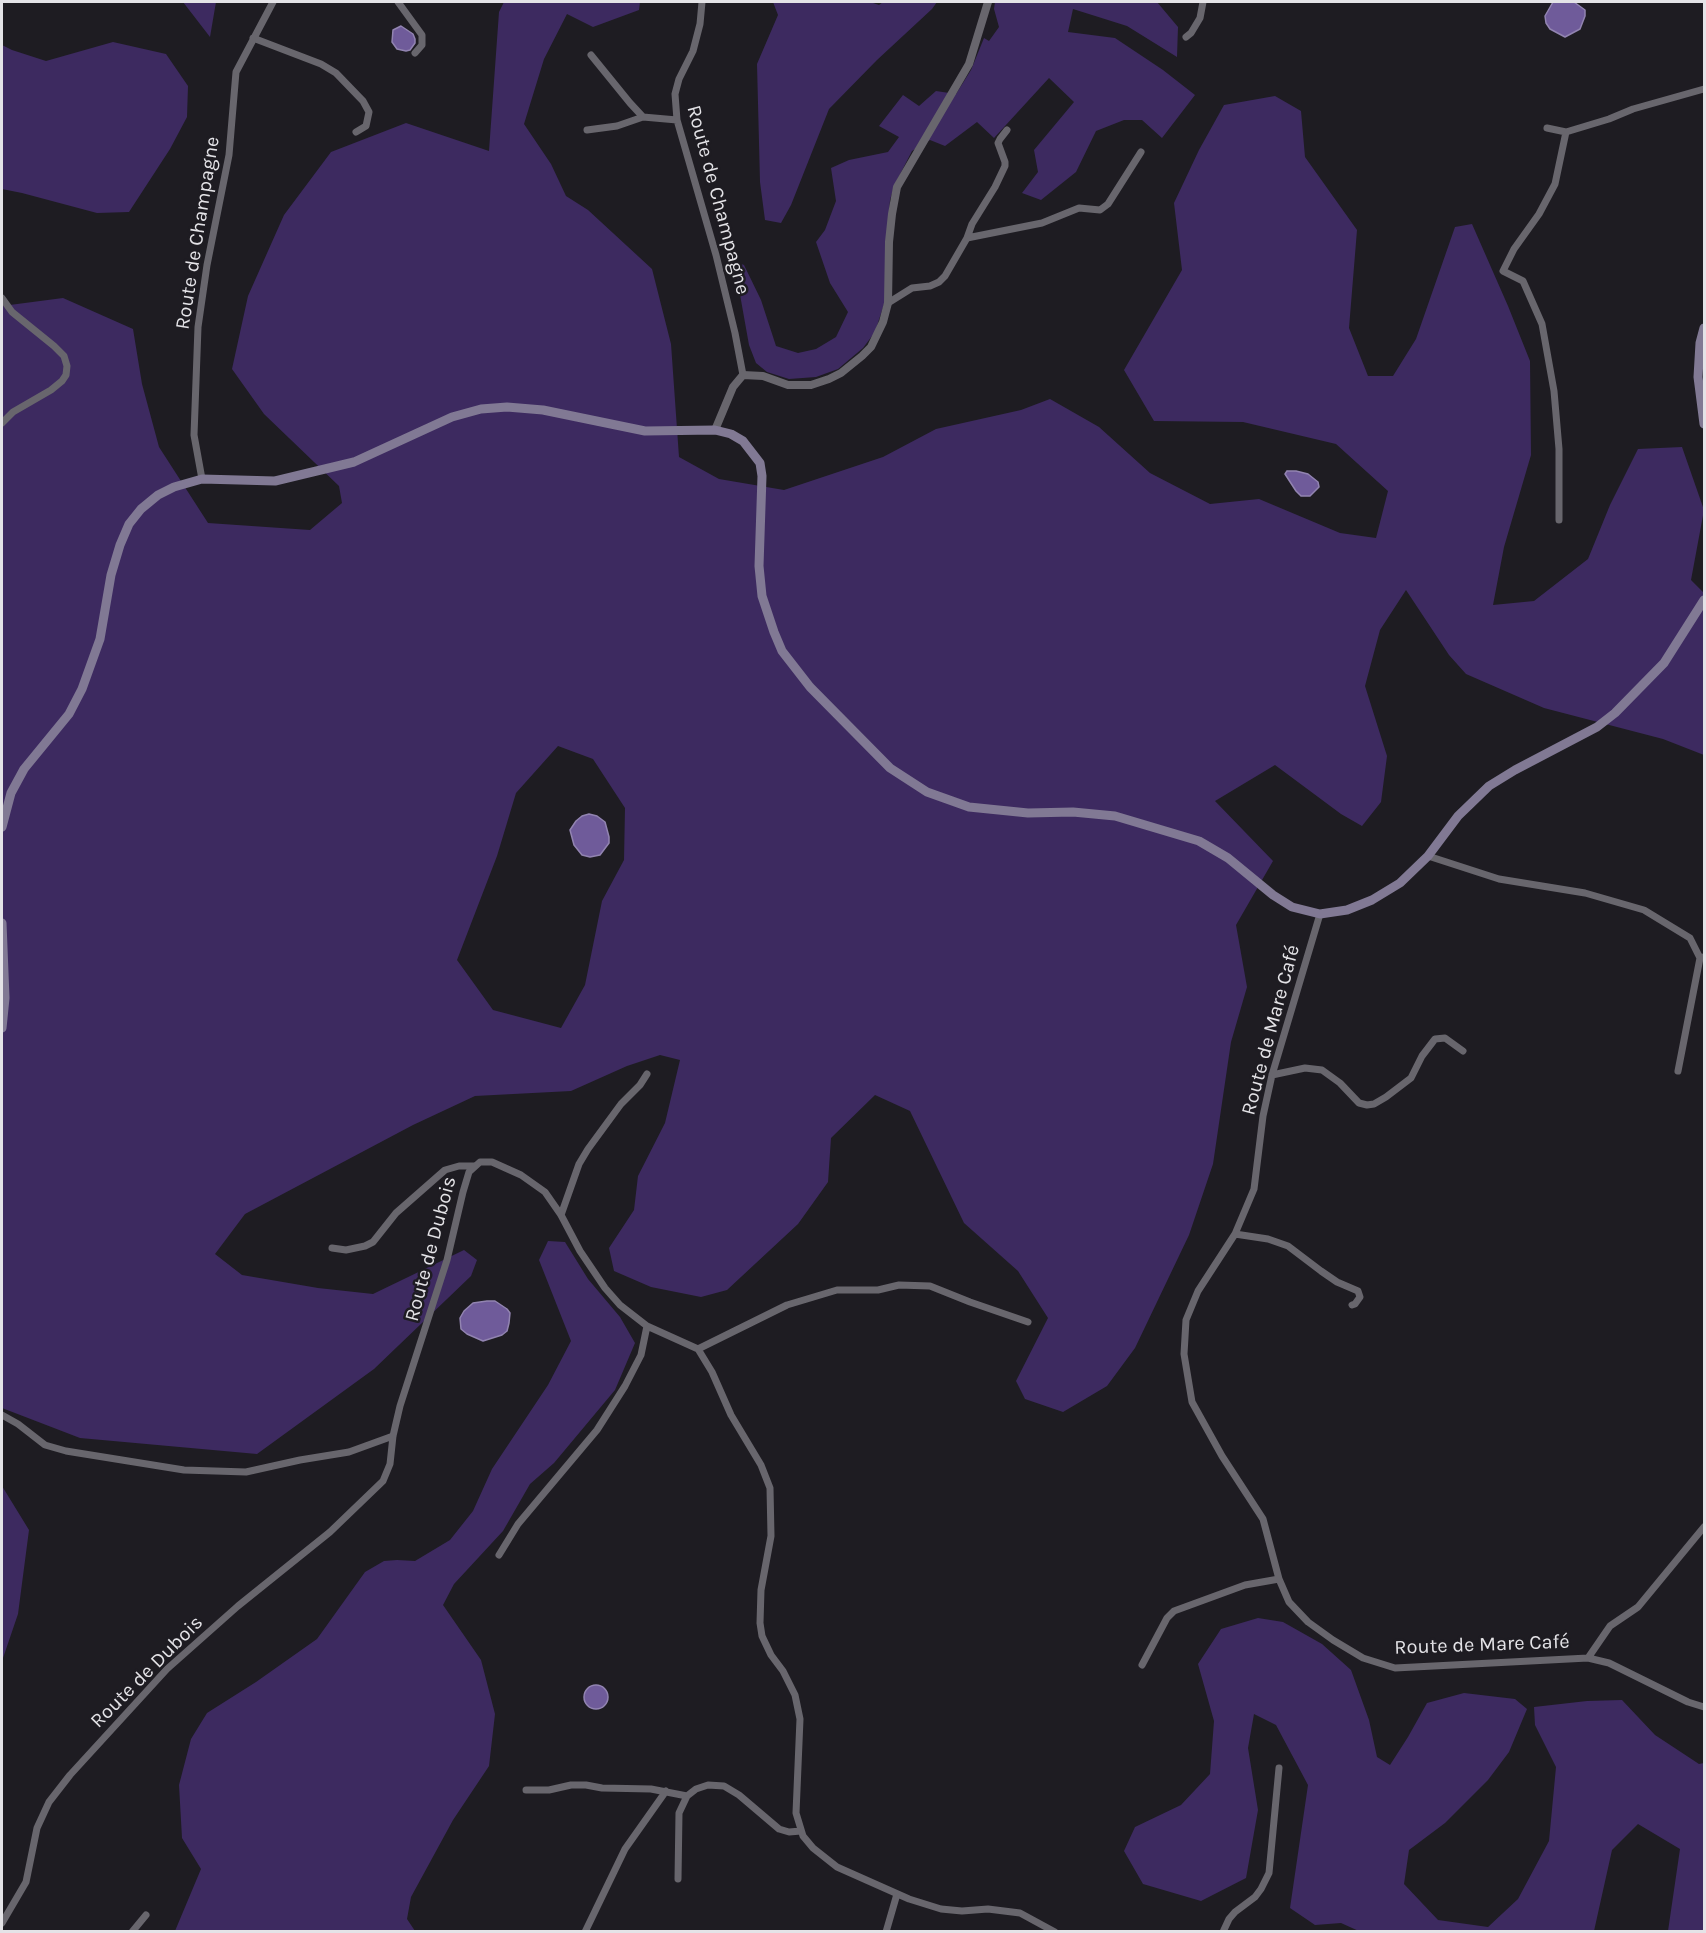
<!DOCTYPE html>
<html>
<head>
<meta charset="utf-8">
<style>
	body { margin:0 }
	#map { position:relative; width:1706px; height:1933px; overflow:hidden; background:#1e1c22; font-family:Karla,sans-serif }
	canvas { display:block }
	.frame { position:absolute; inset:0; border:3px solid #e4e3e7; pointer-events:none }
</style>
</head>
<body>
<div id="map">
<canvas width="1706" height="1933"></canvas>
<div class="frame"></div>
</div>
<script>
const ctx = document.querySelector('canvas').getContext('2d');
ctx.lineJoin = 'round';
function fillPath(path, color) {
  ctx.fillStyle = color;
  ctx.fill(path, 'evenodd');
}
function toPath(rows) {
  const path = new Path2D();
  for (const r of rows) {
    if (r.length === 3) {
      path.moveTo(r[0] + r[2], r[1]);
      path.arc(r[0], r[1], r[2], 0, 2 * Math.PI);
      continue;
    }
    path.moveTo(r[0], r[1]);
    for (let i = 2; i < r.length; i += 2) path.lineTo(r[i], r[i + 1]);
  }
  return path;
}
function trace(path, color, width, dash) {
  ctx.strokeStyle = color;
  ctx.lineWidth = width;
  ctx.lineCap = dash ? 'butt' : 'round';
  ctx.setLineDash(dash || []);
  ctx.stroke(path);
}
function write(font, color, halo, rows, align = 'center') {
  ctx.font = font + ' Karla,sans-serif';
  ctx.lineWidth = 5;
  ctx.setLineDash([]);
  ctx.textBaseline = 'middle';
  ctx.strokeStyle = halo;
  ctx.fillStyle = color;
  for (const [text, x, y, turn = 0] of rows) {
    ctx.save();
    ctx.translate(x, y);
    ctx.rotate((+turn || 0) * Math.PI / 180);
    ctx.textAlign = isNaN(turn) ? turn : align;
    if (halo) ctx.strokeText(text, 0, 0);
    ctx.fillText(text, 0, 0);
    ctx.restore();
  }
}
const green = toPath([
	[183,2,216,2,210,37],
	[504,2,640,2,639,10,593,27,567,14,544,59,524,124,551,164,566,196,588,210,652,269,671,344,679,457,719,479,784,490,883,457,936,429,1021,410,1050,399,1099,427,1150,473,1210,504,1259,499,1340,533,1376,538,1388,491,1336,444,1243,422,1154,421,1124,370,1182,270,1174,203,1199,150,1224,105,1275,96,1301,111,1305,157,1357,230,1349,328,1368,376,1393,376,1416,339,1455,227,1472,224,1508,306,1530,361,1531,455,1504,547,1493,605,1534,601,1588,559,1610,505,1638,449,1682,447,1704,510,1691,580,1704,593,1704,755,1663,739,1544,708,1466,674,1449,655,1406,590,1380,630,1365,686,1387,756,1381,802,1362,826,1341,814,1275,765,1215,801,1273,861,1236,925,1247,987,1231,1042,1213,1164,1189,1235,1135,1348,1107,1386,1063,1412,1025,1399,1016,1381,1048,1318,1018,1271,964,1223,910,1111,875,1095,831,1138,828,1182,798,1224,727,1290,701,1297,651,1287,614,1271,609,1248,634,1210,638,1176,665,1123,680,1060,660,1055,627,1066,571,1091,475,1096,413,1125,245,1214,215,1254,242,1275,318,1288,373,1294,464,1250,477,1260,471,1276,374,1369,257,1454,80,1438,2,1408,2,306,63,298,133,329,142,384,159,447,208,523,310,530,342,503,339,486,264,414,232,369,248,296,284,215,331,152,406,123,489,151,499,12],
	[558,746,593,759,625,808,624,860,602,901,585,985,561,1028,493,1010,457,960,497,856,516,793],
	[773,2,870,2,879,5,883,2,937,2,932,9,877,60,829,109,791,205,781,223,765,220,760,182,757,64,778,15],
	[995,2,1157,2,1178,27,1177,57,1127,26,1073,9,1068,32,1115,38,1163,70,1195,95,1162,138,1142,120,1124,120,1096,131,1076,172,1041,200,1022,193,1038,172,1034,150,1074,102,1049,78,994,138,977,122,945,146,930,140,912,151,894,186,890,200,886,248,885,301,875,332,863,348,838,369,816,377,789,379,767,372,756,363,749,345,734,261,744,265,761,300,776,346,798,353,816,349,836,337,848,312,830,283,816,242,825,230,836,201,831,168,849,160,888,152,899,137,879,126,903,95,919,106,936,91,956,94,971,70,984,38,989,41,999,27,994,9],
	[113,42,166,54,188,86,187,117,170,149,129,212,97,213,22,193,2,189,2,45,12,50,46,61],
	[548,1241,565,1242,588,1279,620,1317,635,1343,615,1390,554,1463,530,1484,503,1531,454,1584,443,1605,481,1660,495,1714,489,1766,453,1820,411,1897,407,1919,415,1931,175,1931,201,1869,182,1838,179,1785,191,1739,207,1713,256,1682,317,1639,365,1572,384,1561,397,1560,415,1561,450,1540,473,1511,492,1469,548,1385,571,1341,539,1260],
	[2,1486,29,1530,18,1614,2,1661],
	[1258,1618,1283,1622,1322,1644,1351,1670,1369,1720,1377,1757,1390,1765,1408,1737,1427,1703,1464,1693,1515,1699,1527,1709,1509,1752,1488,1780,1445,1823,1409,1850,1404,1884,1438,1920,1488,1927,1518,1899,1549,1841,1556,1767,1535,1725,1534,1707,1587,1701,1622,1700,1655,1735,1699,1764,1704,1763,1704,1931,1668,1931,1680,1849,1638,1824,1612,1850,1594,1931,1361,1932,1341,1923,1315,1925,1290,1908,1308,1785,1276,1725,1254,1714,1248,1748,1258,1810,1246,1878,1201,1901,1143,1884,1124,1851,1135,1827,1181,1805,1210,1774,1214,1721,1198,1664,1221,1629]
]);
const water = toPath([
	[1553,2,1574,2,1585,10,1585,16,1580,29,1565,37,1550,29,1546,23,1545,16,1553,2],
	[401,26,413,34,415,39,415,43,410,50,406,51,397,49,392,42,393,30,401,26],
	[1287,471,1296,471,1308,474,1318,482,1319,487,1310,496,1301,496,1296,491,1285,474,1287,471],
	[589,814,597,816,605,822,609,837,609,843,600,855,590,857,582,855,574,845,570,830,576,821,582,816,589,814],
	[487,1301,495,1301,507,1309,510,1313,509,1323,507,1331,502,1335,483,1341,467,1334,461,1329,460,1318,464,1311,473,1303,487,1301],
	[596,1697,12]
]);
const minor = toPath([
	[398,2,422,35,422,45,415,53],
	[702,2,700,24,693,51,679,79,675,94,677,120,716,255,735,333,743,375],
	[1186,37,1191,33,1200,18,1203,2],
	[253,38,321,64,336,73,363,101,369,112,366,126,356,132],
	[591,55,630,103,643,117,677,120],
	[1547,128,1566,132,1609,119,1633,109,1704,89],
	[587,130,617,126,643,117],
	[1007,130,1000,139,998,143,1005,162,1005,166,995,187,972,224,967,238,1042,223,1079,208,1100,210,1108,204,1141,152],
	[2,298,12,312,54,346,64,356,67,366,66,375,62,381,51,390,13,412,2,423],
	[888,303,912,288,930,286,939,282,945,276,967,238],
	[202,479,194,435,198,327,207,265,229,155,236,72,273,2],
	[1559,520,1559,449,1554,391,1542,324,1523,281,1503,271,1514,249,1539,214,1555,184,1566,132],
	[1428,856,1499,879,1585,893,1644,910,1690,938,1700,958,1704,957],
	[1320,914,1272,1075,1263,1116,1254,1189,1235,1234,1198,1291,1186,1320,1184,1354,1192,1402,1222,1456,1263,1519,1279,1579,1289,1602,1308,1622,1333,1640,1363,1658,1395,1668,1588,1658,1609,1663,1688,1702,1704,1707],
	[1678,1071,1700,958],
	[1272,1075,1305,1068,1322,1070,1340,1083,1359,1103,1367,1105,1374,1104,1386,1097,1411,1078,1422,1056,1435,1039,1445,1038,1463,1051],
	[561,1215,579,1164,588,1149,621,1104,640,1085,647,1074],
	[1235,1234,1268,1239,1288,1246,1321,1271,1337,1282,1358,1291,1360,1297,1355,1304,1352,1305],
	[332,1248,346,1250,365,1246,373,1242,396,1213,445,1170,459,1166,474,1166],
	[698,1349,787,1305,837,1290,878,1290,899,1285,930,1286,970,1302,1028,1322],
	[2,1415,18,1424,45,1445,66,1451,184,1470,246,1472,300,1460,349,1452,393,1436],
	[499,1555,518,1524,597,1430,625,1386,641,1355,647,1326],
	[1588,1658,1610,1626,1638,1607,1704,1527],
	[1142,1665,1167,1618,1174,1611,1245,1585,1279,1579],
	[526,1790,549,1790,571,1785,586,1785,602,1788,651,1789,687,1796],
	[678,1879,679,1813,687,1796,696,1789,708,1785,724,1786,739,1795,779,1829,789,1832,801,1831],
	[2,1923,26,1882,37,1828,49,1802,70,1775,167,1669,238,1606,330,1532,383,1481,390,1464,393,1436,400,1406,447,1260,463,1192,469,1172,480,1162,492,1162,521,1175,545,1192,561,1215,580,1251,605,1288,620,1305,647,1326,698,1349,712,1372,731,1415,761,1465,770,1488,771,1536,761,1590,760,1623,762,1636,771,1655,783,1671,795,1695,800,1719,796,1813,803,1836,813,1848,837,1867,909,1899,941,1909,962,1911,988,1909,1020,1913,1055,1932],
	[132,1932,146,1915],
	[585,1932,625,1849,666,1791],
	[886,1932,897,1894],
	[1223,1932,1229,1919,1235,1912,1255,1897,1261,1889,1269,1873,1279,1768]
]);
const tertiary = toPath([
	[715,430,733,387,743,375,763,376,788,385,811,385,829,379,841,373,862,356,871,347,883,322,888,303,889,242,892,214,897,187,969,64,988,2]
]);
const secondary = toPath([
	[1704,328,1700,343,1698,377,1704,424],
	[2,827,11,793,24,769,69,714,82,689,100,639,111,575,120,545,129,524,141,509,158,495,174,487,202,479,275,481,354,462,452,417,481,409,507,407,543,410,645,431,715,430,731,434,743,441,760,463,762,476,759,566,762,596,774,632,782,651,810,687,890,768,927,792,969,807,1028,813,1073,812,1115,816,1199,841,1228,858,1273,895,1292,907,1320,914,1347,910,1372,900,1400,883,1428,856,1458,816,1489,786,1515,770,1597,727,1615,713,1664,663,1704,600],
	[2,923,5,998,2,1028]
]);
const streetNames = [
	["Route de Champagne",718,200,75],
	["Route de Champagne",198,233,-81],
	["Route de Mare Café",1271,1030,-75],
	["Route de Dubois",431,1249,-75],
	["Route de Mare Café",1482,1645,-2],
	["Route de Dubois",147,1672,-45]
];
fillPath(green, '#3d2a60');
fillPath(water, '#6f5b9a');
trace(water, '#9284b1', 1.5);
trace(minor, '#68666d', 7);
trace(tertiary, '#68666d', 8);
trace(secondary, '#817994', 9);
write('20px', '#e4e3e7', '#1e1c22', streetNames);
</script>
</body>
</html>
